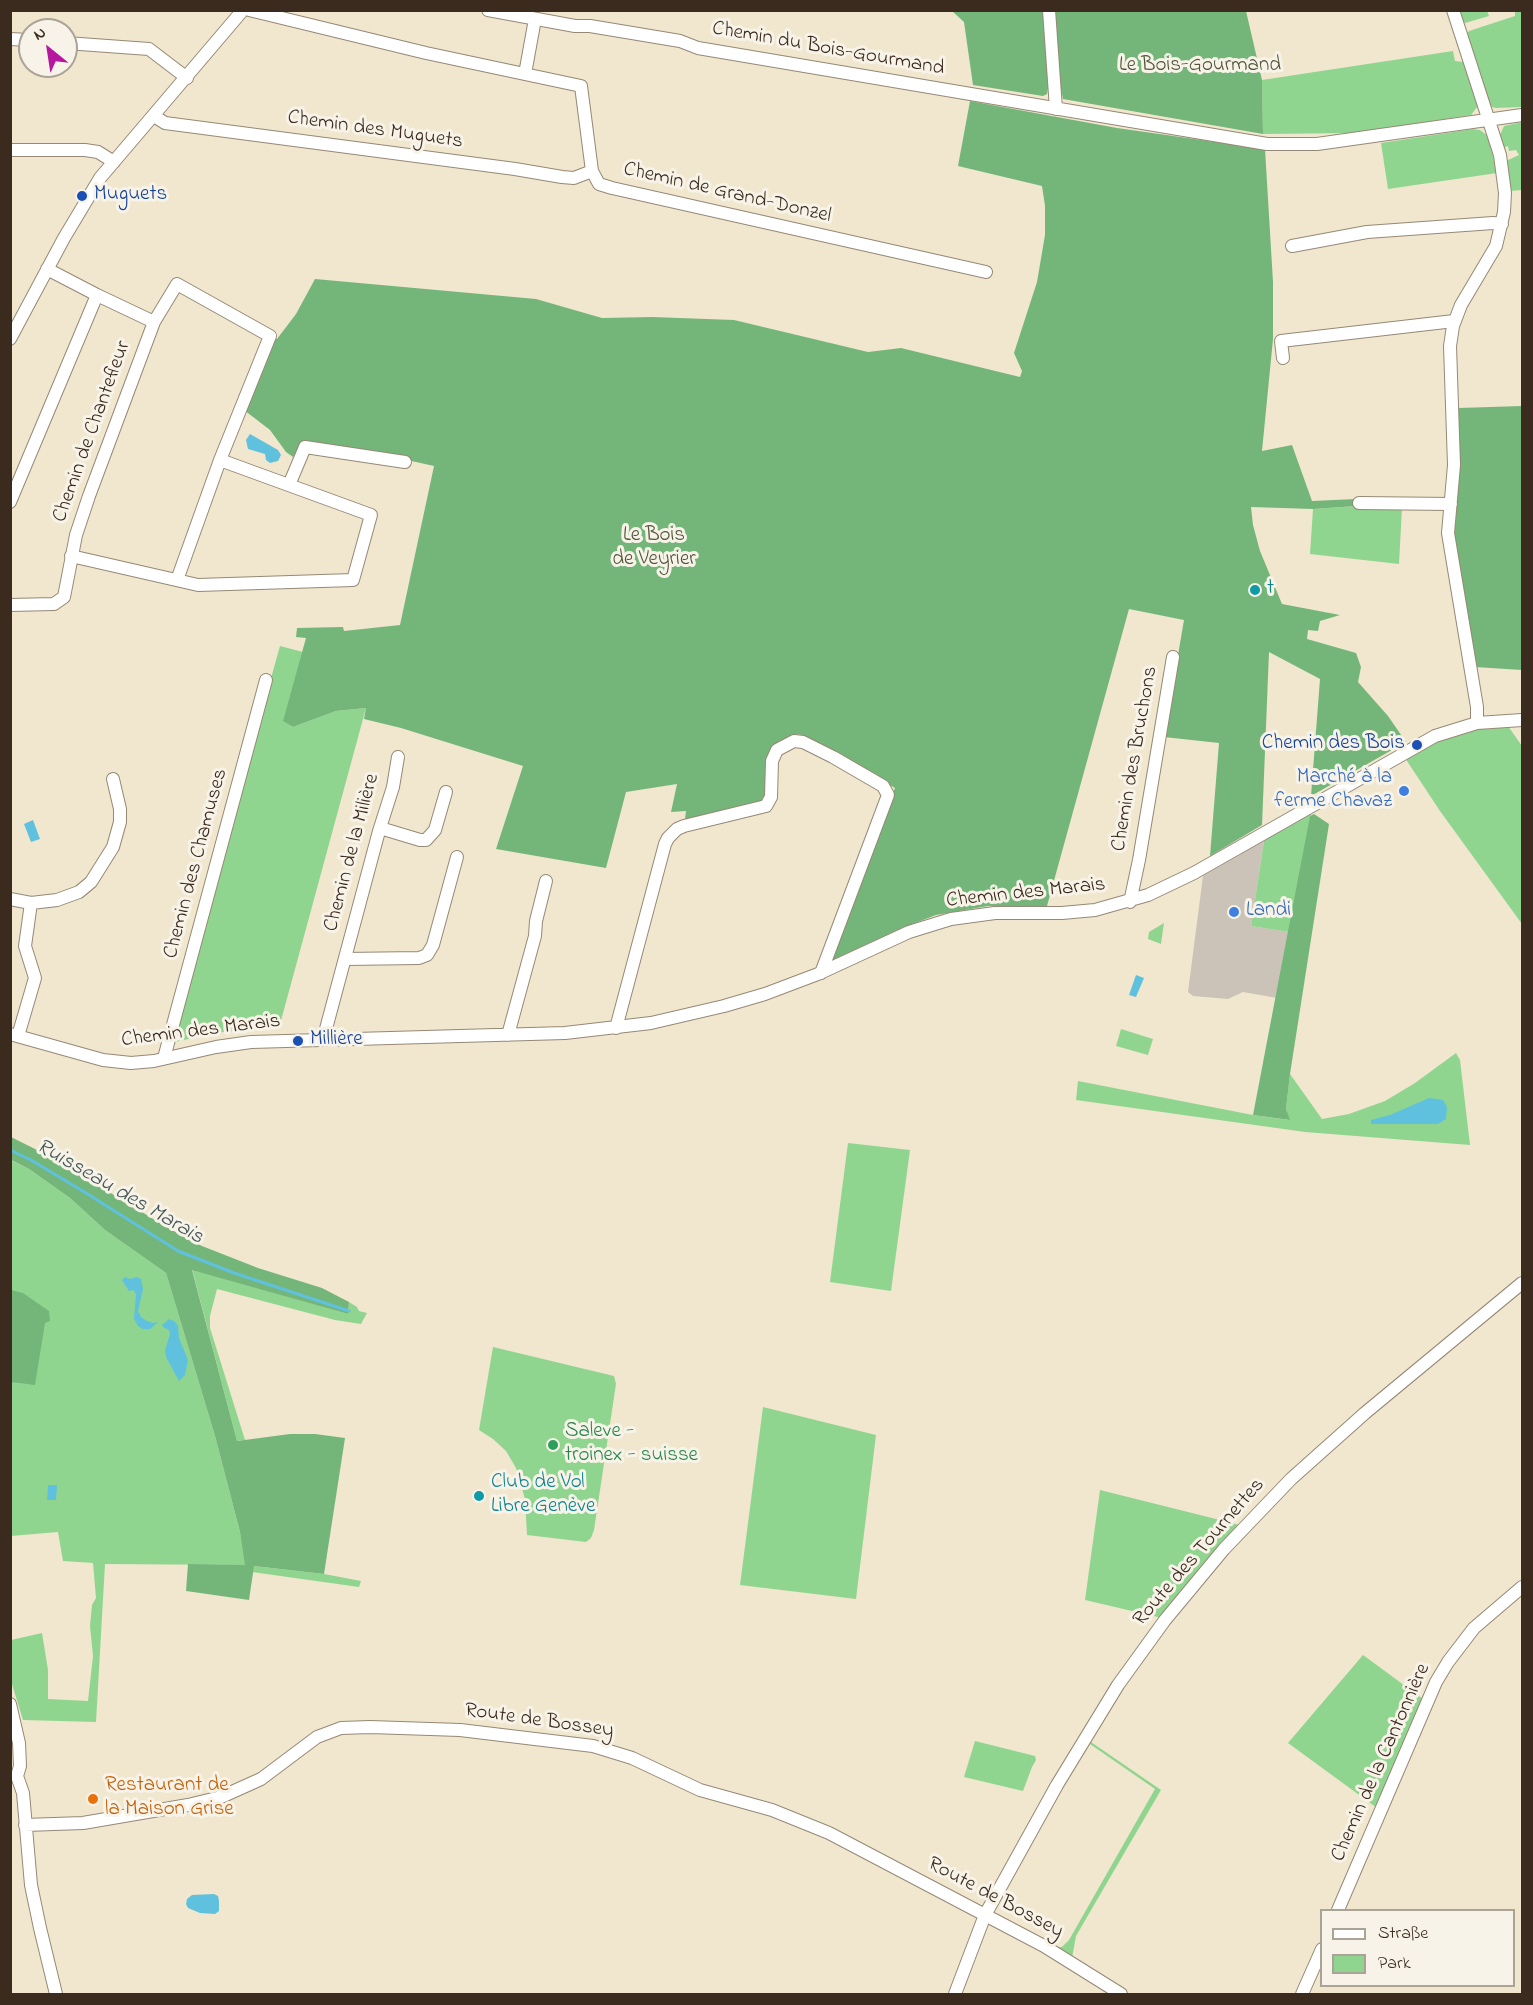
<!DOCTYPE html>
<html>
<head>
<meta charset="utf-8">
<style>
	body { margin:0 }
	#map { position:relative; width:1533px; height:2005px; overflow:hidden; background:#f0e7ce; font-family:"Indie Flower",sans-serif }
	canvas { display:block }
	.frame { position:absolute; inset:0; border:12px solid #3b2a1e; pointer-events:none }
	.legend { position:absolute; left:1320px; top:1909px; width:195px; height:78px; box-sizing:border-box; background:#f7f3e8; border:2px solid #aca397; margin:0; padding:8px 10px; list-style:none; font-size:18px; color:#3b2a1e }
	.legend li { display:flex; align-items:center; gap:12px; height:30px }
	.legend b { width:30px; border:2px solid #aca397 }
	.north { position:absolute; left:18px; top:18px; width:60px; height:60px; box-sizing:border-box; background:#f7f3e8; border:2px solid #aca397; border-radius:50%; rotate:330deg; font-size:16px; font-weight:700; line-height:24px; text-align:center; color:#3b2a1e }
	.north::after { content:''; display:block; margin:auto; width:21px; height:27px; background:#b5179e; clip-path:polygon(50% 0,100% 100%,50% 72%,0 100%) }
</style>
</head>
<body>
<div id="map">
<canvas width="1533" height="2005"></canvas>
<div class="frame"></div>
<ul class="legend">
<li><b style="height:8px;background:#fff"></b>Straße</li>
<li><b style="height:16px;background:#90d58f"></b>Park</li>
</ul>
<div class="north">N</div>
</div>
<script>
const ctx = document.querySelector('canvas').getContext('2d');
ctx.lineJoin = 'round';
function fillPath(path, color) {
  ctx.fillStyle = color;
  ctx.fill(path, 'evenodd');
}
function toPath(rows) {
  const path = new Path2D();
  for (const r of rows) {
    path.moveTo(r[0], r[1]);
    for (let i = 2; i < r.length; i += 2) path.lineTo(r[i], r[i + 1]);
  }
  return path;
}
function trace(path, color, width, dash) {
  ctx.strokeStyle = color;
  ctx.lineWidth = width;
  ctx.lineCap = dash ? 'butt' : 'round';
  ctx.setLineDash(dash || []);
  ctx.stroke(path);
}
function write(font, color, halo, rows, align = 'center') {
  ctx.font = font + ' "Indie Flower",sans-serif';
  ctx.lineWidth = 6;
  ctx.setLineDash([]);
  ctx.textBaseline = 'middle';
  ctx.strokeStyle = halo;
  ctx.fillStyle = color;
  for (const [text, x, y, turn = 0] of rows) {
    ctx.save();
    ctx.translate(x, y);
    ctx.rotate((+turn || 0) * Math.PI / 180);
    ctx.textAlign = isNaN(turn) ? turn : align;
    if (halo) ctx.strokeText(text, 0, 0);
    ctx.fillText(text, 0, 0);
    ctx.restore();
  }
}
const industrial = toPath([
	[1264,841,1251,926,1289,932,1277,998,1243,992,1228,999,1193,996,1188,992,1203,876]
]);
const green = toPath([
	[1459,11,1487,11,1489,16,1465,23,1462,22],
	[1522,11,1522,107,1496,108,1492,107,1488,100,1466,34,1469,31,1515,16,1515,12],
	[1453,51,1455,61,1464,62,1478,106,1471,115,1354,133,1263,134,1262,80],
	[1522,122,1522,190,1510,191,1506,161,1519,155,1516,150,1509,151,1508,146,1503,148,1500,135,1504,126],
	[1473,129,1480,130,1488,136,1497,173,1388,189,1381,143],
	[1356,506,1402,508,1399,564,1310,554,1313,509],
	[280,646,303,652,284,721,293,727,336,711,366,708,279,1028,223,1032,169,1043],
	[1494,725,1508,726,1522,746,1522,924,1440,811,1405,758,1433,743,1460,732],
	[1311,813,1289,932,1251,926,1264,841,1271,834],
	[1164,923,1161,944,1148,939,1149,932],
	[1121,1029,1153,1039,1148,1055,1116,1046],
	[1456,1053,1460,1060,1470,1145,1305,1132,1076,1100,1078,1081,1253,1115,1289,1120,1286,1109,1290,1074,1322,1119,1349,1114,1385,1101,1415,1083],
	[848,1143,910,1150,891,1291,830,1282],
	[10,1160,29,1169,70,1198,105,1230,166,1273,215,1436,240,1532,246,1565,105,1564,96,1722,23,1720,11,1681,11,1640,42,1633,48,1670,48,1699,88,1701,93,1656,90,1626,92,1605,96,1598,93,1563,63,1561,58,1532,11,1536],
	[192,1269,348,1314,349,1302,357,1307,359,1311,367,1313,361,1324,335,1320,217,1289,210,1316,210,1328,245,1440,237,1441],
	[493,1347,614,1376,616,1384,594,1530,591,1538,586,1542,527,1535,525,1499,516,1468,506,1451,493,1439,479,1430],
	[763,1407,876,1435,856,1599,740,1585],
	[1100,1490,1224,1521,1239,1525,1162,1618,1085,1600],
	[254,1566,324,1574,361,1581,359,1587,252,1572],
	[1363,1655,1423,1699,1377,1808,1288,1743],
	[1088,1740,1161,1790,1076,1936,1072,1958,1054,1947,1062,1947,1069,1940,1155,1789,1087,1742],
	[975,1741,1035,1756,1036,1760,1032,1767,1023,1791,964,1777]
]);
const forest = toPath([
	[952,11,1044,11,1048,88,1047,94,1043,96,973,85,964,22],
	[1055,11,1246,11,1262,80,1263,134,1063,99,1061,88],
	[970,101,1117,128,1265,149,1273,282,1273,339,1262,451,1292,445,1312,501,1356,499,1356,506,1313,509,1251,507,1253,525,1260,551,1282,604,1340,615,1320,621,1318,631,1308,630,1307,639,1356,653,1361,667,1358,682,1388,716,1406,742,1311,796,1320,679,1269,652,1262,825,1210,856,1219,743,1164,737,1184,620,1129,609,1047,906,988,906,936,915,902,928,831,961,866,856,895,788,802,735,795,734,778,744,766,765,766,796,760,803,685,819,686,811,671,812,677,784,626,792,606,868,496,849,523,766,401,728,364,719,366,708,336,711,293,727,283,721,306,638,296,637,297,628,343,627,344,631,400,625,434,466,371,452,303,442,293,457,286,452,270,430,244,410,273,338,277,339,296,314,315,279,536,299,602,318,652,317,734,320,868,352,901,348,1020,377,1022,371,1014,353,1037,282,1045,235,1045,206,1042,186,958,166],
	[1522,406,1522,670,1475,667,1453,529,1459,466,1458,408],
	[1314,814,1329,824,1290,1074,1286,1109,1290,1120,1253,1115,1310,816],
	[11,1137,55,1159,168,1228,202,1246,258,1268,322,1288,349,1302,348,1314,192,1270,237,1441,290,1434,315,1434,345,1438,324,1574,254,1566,249,1600,186,1591,188,1564,245,1565,240,1532,215,1436,166,1273,105,1230,70,1198,29,1169,11,1160],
	[11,1290,23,1293,49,1311,50,1321,45,1323,35,1385,11,1382]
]);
const water = toPath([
	[250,434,278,450,281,455,278,461,270,463,266,460,265,454,248,449,246,440],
	[33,820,40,839,31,842,24,824],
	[1136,975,1144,978,1136,997,1129,995],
	[1429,1098,1443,1100,1447,1107,1446,1119,1438,1124,1371,1124,1371,1120,1390,1115],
	[125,1277,130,1279,137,1277,141,1279,143,1289,138,1311,141,1317,147,1321,153,1323,158,1322,150,1329,143,1329,138,1326,134,1319,136,1294,133,1290,129,1291,122,1280],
	[169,1319,174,1321,178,1326,179,1338,188,1360,185,1375,179,1381,166,1357,165,1350,170,1334,169,1330,163,1327,162,1325],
	[48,1485,57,1485,56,1500,47,1500],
	[214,1894,218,1896,219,1901,219,1911,215,1914,200,1913,188,1908,186,1904,187,1899,192,1895]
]);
const stream = toPath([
	[10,1150,31,1160,86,1193,178,1251,234,1273,349,1311]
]);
const minor = toPath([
	[249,10,426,53,581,86,592,171,599,184,612,188,986,272],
	[488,10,575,26,590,26,680,41,698,48,1267,144,1317,144,1522,115],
	[1049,10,1056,109],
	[1453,10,1500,155,1505,193,1504,212,1496,246,1461,305,1453,326,1450,346,1454,465,1448,533,1477,707,1477,723],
	[10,39,30,40],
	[66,43,149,49,187,78],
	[525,74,535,19],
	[154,116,165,123,515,169,562,177,574,178,592,171],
	[10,150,85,150,98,152,114,162],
	[1292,246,1367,232,1493,223,1502,224],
	[154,322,177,284,270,336,220,460,177,580],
	[10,339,64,238,100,178,243,10],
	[1283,358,1281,341,1454,321],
	[289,485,305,447,405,462],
	[10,502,97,295,47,269],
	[1359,503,1451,504],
	[71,556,198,585,353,580,371,515,220,460],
	[10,605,54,604,64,597,76,535,89,496,154,322,97,295],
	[380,828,420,840,426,840,435,830,446,792],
	[10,899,31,903,57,900,79,892,91,882,113,847,120,822,120,809,113,779],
	[1130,902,1139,860,1173,657],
	[345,959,419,958,427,955,433,945,457,857],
	[616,1028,665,844,668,838,677,829,684,826,766,806,771,797,772,761,777,750,794,741,803,742,833,757,883,786,888,795,821,973],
	[10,1034,103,1060,131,1063,154,1061,216,1047,251,1042,565,1033,651,1023,724,1006,765,994,818,974,909,932,951,919,995,913,1062,913,1095,910,1148,895,1194,873,1435,736,1477,723,1522,720],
	[508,1035,535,936,536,921,546,881],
	[18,1036,35,978,25,946,31,903],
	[323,1040,379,831,393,787,398,757],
	[164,1058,266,680],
	[10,1704,19,1743,20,1766,17,1776],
	[17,1776,23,1793,31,1885,40,1928,56,1994],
	[25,1825,83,1823,188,1805,221,1797,261,1779,317,1737,341,1728,370,1727,460,1730,593,1746,632,1758,700,1790,772,1810,829,1833,1044,1946,1121,1994],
	[1338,1910,1436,1682,1448,1662,1474,1628,1522,1587],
	[955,1994,985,1915,1057,1785,1118,1685,1165,1620,1224,1549,1291,1479,1365,1413,1522,1283],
	[1302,1994,1322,1949]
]);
const markers = [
	[82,196,6,"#1a4fb4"],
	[1255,590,6,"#0f9aa8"],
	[1417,745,6,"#1a4fb4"],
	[1404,791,6,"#3f7fe0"],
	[1234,912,6,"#3f7fe0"],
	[298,1041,6,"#1a4fb4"],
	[553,1445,6,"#2e9e5b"],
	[479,1496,6,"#0f9aa8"],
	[93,1799,6,"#e8710a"]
];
const streetNames = [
	["Chemin du Bois-Gourmand",828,50,10],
	["Chemin des Muguets",375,131,8],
	["Chemin de Grand-Donzel",727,194,13],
	["Chemin de Chantefleur",93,432,-70],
	["Chemin des Bruchons",1136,759,-80],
	["Chemin de la Milière",353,853,-75],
	["Chemin des Chamuses",197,864,-75],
	["Chemin des Marais",1026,894,-6],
	["Chemin des Marais",201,1032,-7],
	["Route des Tournettes",1200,1553,-49],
	["Route de Bossey",539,1722,8],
	["Chemin de la Cantonnière",1382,1763,-66],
	["Route de Bossey",995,1899,28]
];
const parkNames = [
	["Le Bois-Gourmand",1200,67],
	["Le Bois",654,537],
	["de Veyrier",654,561]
];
const transitNames = [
	["Muguets",94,196],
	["Chemin des Bois",1405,745,"right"],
	["Millière",310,1041]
];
const cultureNames = [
	["t",1267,590],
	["Club de Vol",491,1484],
	["Libre Genève",491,1508]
];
const shopNames = [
	["Marché à la",1392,779],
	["ferme Chavaz",1392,803],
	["Landi",1246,912,"left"]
];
const leisureNames = [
	["Saleve -",565,1433],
	["troinex - suisse",565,1457]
];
const foodNames = [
	["Restaurant de",105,1787],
	["la Maison Grise",105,1811]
];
const waterNames = [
	["Ruisseau des Marais",119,1193,30]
];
fillPath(industrial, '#cbc2b8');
fillPath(green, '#90d58f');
fillPath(forest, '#74b67a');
fillPath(water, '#5fc1de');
trace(stream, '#5fc1de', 3);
trace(minor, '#968876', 14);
trace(minor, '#fff', 12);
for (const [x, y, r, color] of markers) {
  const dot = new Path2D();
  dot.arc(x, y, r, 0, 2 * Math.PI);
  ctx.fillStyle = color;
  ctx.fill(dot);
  trace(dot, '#f7f3e8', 2);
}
write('21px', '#3b2a1e', '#f7f3e8', streetNames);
write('21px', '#50553a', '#f7f3e8', parkNames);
write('21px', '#164399', '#f7f3e8', transitNames, 'left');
write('21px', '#0d838f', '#f7f3e8', cultureNames, 'left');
write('21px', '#366cbe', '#f7f3e8', shopNames, 'right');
write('21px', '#27864d', '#f7f3e8', leisureNames, 'left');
write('21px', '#c56008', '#f7f3e8', foodNames, 'left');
write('italic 22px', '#465758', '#f7f3e8', waterNames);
</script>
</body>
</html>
